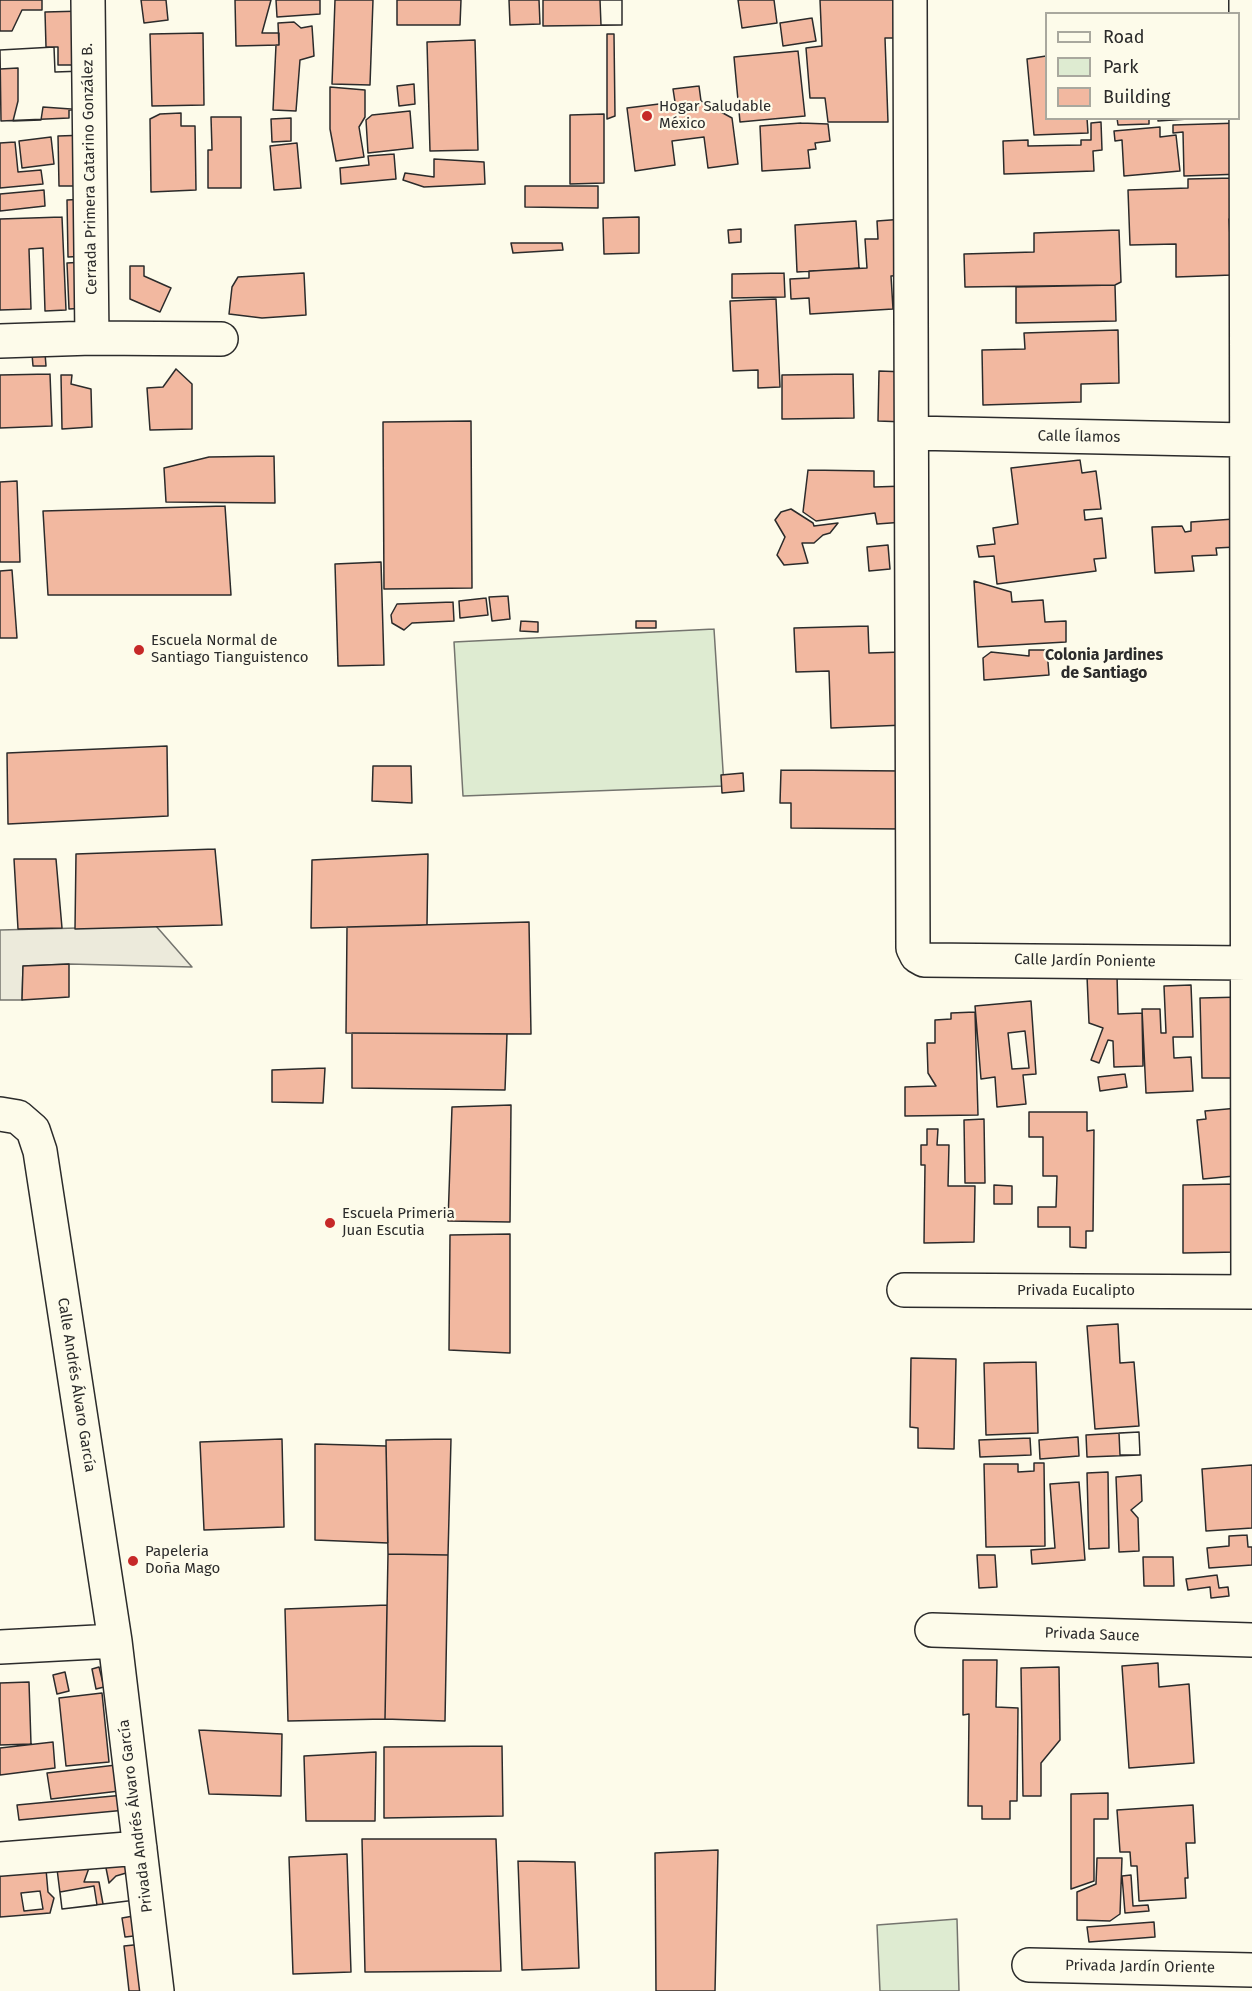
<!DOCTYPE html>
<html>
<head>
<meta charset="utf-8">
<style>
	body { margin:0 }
	#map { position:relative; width:1252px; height:1991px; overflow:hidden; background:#fdfbea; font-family:"Fira Sans",sans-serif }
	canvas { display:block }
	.legend { position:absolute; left:1045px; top:12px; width:195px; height:108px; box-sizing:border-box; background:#fdfbea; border:2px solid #a9a89e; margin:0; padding:8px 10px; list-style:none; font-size:18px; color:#2b2b2b }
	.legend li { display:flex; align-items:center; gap:12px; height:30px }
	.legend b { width:30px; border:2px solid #a9a89e }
</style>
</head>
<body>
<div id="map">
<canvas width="1252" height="1991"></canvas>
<ul class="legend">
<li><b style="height:8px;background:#fdfbea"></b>Road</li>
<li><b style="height:16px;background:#deebd1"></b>Park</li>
<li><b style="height:16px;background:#f2b8a0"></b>Building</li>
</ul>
</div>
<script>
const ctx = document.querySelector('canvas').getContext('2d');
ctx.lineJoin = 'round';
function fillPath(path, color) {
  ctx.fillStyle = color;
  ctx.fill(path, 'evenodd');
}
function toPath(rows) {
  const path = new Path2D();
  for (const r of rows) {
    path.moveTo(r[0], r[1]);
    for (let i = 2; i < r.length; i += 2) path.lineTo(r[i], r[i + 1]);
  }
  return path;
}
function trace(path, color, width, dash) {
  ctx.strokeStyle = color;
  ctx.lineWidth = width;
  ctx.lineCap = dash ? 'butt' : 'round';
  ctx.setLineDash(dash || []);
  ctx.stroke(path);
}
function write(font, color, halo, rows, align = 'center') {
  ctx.font = font + ' "Fira Sans",sans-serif';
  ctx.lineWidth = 4.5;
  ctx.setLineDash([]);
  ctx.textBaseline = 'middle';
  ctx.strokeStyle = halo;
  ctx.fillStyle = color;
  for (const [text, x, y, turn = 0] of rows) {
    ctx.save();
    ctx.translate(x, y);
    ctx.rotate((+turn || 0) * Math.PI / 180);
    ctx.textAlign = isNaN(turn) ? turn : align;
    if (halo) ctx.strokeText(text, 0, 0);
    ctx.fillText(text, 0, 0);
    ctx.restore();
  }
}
const green = toPath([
	[714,629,724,786,463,796,454,642,714,629],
	[957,1919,959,1991,880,1991,877,1925,957,1919]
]);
const parking = toPath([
	[156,926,192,967,69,964,23,966,22,1000,0,1000,0,930,156,926]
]);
const building = toPath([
	[0,0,42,0,42,10,22,10,12,31,0,31,0,0],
	[141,0,166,0,168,20,144,23,141,0],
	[235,0,271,0,262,33,279,33,279,45,236,46,235,0],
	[276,0,320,0,320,14,277,17,276,0],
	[335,0,373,0,370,85,332,84,335,0],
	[397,0,461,0,460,25,397,25,397,0],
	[509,0,539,0,540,24,510,25,509,0],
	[543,0,622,0,622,25,543,26,543,0],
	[600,0,622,0,622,25,601,25,600,0],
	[738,0,774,0,777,23,742,28,738,0],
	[820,0,905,0,903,38,885,38,888,122,828,122,825,98,810,98,806,48,822,46,820,0],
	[84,11,85,65,58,65,58,47,46,47,45,12,84,11],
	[812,18,816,41,783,46,780,23,812,18],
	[294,22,301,28,312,26,314,56,300,60,296,111,273,110,276,45,279,45,278,23,294,22],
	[203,33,204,105,152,106,150,34,203,33],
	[607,34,614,34,615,116,607,119,607,34],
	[475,40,478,150,430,151,427,42,475,40],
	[54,47,55,72,84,71,85,110,69,110,69,118,1,121,0,50,54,47],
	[54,47,55,72,84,71,85,110,43,107,41,120,13,121,18,101,18,68,0,69,0,50,54,47],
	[798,51,805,116,740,122,734,57,798,51],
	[1046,56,1046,118,1087,118,1088,133,1034,135,1027,59,1046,56],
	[414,84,415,104,399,106,397,86,414,84],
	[699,86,701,101,732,118,738,164,708,168,704,137,672,141,675,165,635,171,627,108,675,102,673,89,699,86],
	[330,87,365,90,365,117,359,127,364,157,336,161,330,129,330,87],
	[410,111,413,148,368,153,366,120,372,115,410,111],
	[181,113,181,126,195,126,196,190,151,192,150,119,160,114,181,113],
	[604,114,604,183,570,184,570,115,604,114],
	[211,117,241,117,241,188,208,188,208,150,212,150,211,117],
	[291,118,291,141,272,142,271,119,291,118],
	[1117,118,1149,118,1149,124,1118,125,1117,118],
	[1158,118,1203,118,1158,121,1158,118],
	[1101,122,1102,150,1093,151,1094,171,1004,174,1003,141,1028,140,1028,146,1081,145,1081,140,1091,140,1091,123,1101,122],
	[801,123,828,124,830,141,815,143,816,149,808,150,810,168,762,171,760,126,801,123],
	[1240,123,1242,174,1184,176,1183,132,1173,133,1173,125,1240,123],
	[1160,127,1160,137,1176,135,1180,171,1124,176,1122,140,1115,141,1114,131,1160,127],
	[88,135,88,186,59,186,58,136,88,135],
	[51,137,54,164,22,168,19,141,51,137],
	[15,142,18,172,41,170,43,184,0,188,0,143,15,142],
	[297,143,301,188,274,190,270,146,297,143],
	[394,154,396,179,341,184,340,168,369,165,368,156,394,154],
	[434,159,484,162,485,184,424,187,403,180,405,173,434,177,434,159],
	[1234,178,1243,218,1229,219,1232,275,1176,277,1176,244,1130,245,1128,190,1188,188,1188,179,1234,178],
	[525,186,598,186,598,208,525,207,525,186],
	[44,190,45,206,0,211,0,194,44,190],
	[85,199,87,256,68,257,67,200,85,199],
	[62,217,66,310,45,311,43,248,29,249,31,309,0,310,0,219,62,217],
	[639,217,639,253,604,254,603,218,639,217],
	[904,219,908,275,891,276,893,309,810,314,809,298,791,299,790,279,809,278,809,271,867,268,865,239,878,239,877,221,904,219],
	[856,221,859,268,797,272,795,225,856,221],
	[741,229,741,242,729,243,728,230,741,229],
	[1119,230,1121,282,1115,285,965,287,964,254,1034,252,1034,233,1119,230],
	[511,243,562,243,563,250,513,253,511,243],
	[85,262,87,308,69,309,67,263,85,262],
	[130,266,144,266,144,276,171,288,160,312,130,299,130,266],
	[304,273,306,315,262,318,229,314,232,287,238,277,304,273],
	[784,273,785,297,732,298,732,274,784,273],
	[1115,285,1116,321,1016,323,1016,287,1115,285],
	[776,299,780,387,758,388,758,370,733,371,730,301,776,299],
	[1118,330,1119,383,1081,384,1081,402,983,405,982,350,1025,349,1024,333,1118,330],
	[45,353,46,366,33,366,32,354,45,353],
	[176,369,192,384,192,429,150,430,147,388,163,387,176,369],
	[879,371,906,372,905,422,878,421,879,371],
	[50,374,52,426,0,428,0,375,50,374],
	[853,374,854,418,782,419,782,375,853,374],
	[61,375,72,375,71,384,91,389,92,427,62,429,61,375],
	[471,421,472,588,384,589,383,422,471,421],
	[274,456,275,503,166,502,164,468,209,457,274,456],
	[1080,460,1082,473,1096,471,1101,509,1084,510,1085,520,1102,518,1106,558,1094,559,1096,571,997,584,994,556,979,557,977,546,995,544,993,528,1018,524,1011,468,1080,460],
	[808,470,874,471,874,487,905,486,904,522,877,524,875,513,816,521,803,512,808,470],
	[17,481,20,562,0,562,0,482,17,481],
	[225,506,231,595,48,595,43,511,225,506],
	[791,509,813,523,814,526,838,523,830,533,823,535,814,543,802,543,808,563,784,565,777,555,785,537,775,520,781,512,791,509],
	[1234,519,1236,547,1216,548,1217,555,1192,556,1194,571,1155,573,1152,527,1182,526,1185,532,1191,531,1191,522,1234,519],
	[888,545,890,569,869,571,867,547,888,545],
	[381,562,384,665,338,666,335,564,381,562],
	[12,570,17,638,0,638,0,571,12,570],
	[974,581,1011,592,1012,602,1043,600,1045,622,1066,621,1066,642,978,647,974,581],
	[508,596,510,619,492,621,489,597,508,596],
	[486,598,488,615,460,618,459,601,486,598],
	[453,602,454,621,412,623,404,630,392,623,391,615,397,604,453,602],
	[521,621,538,622,538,632,520,631,521,621],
	[636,621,656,621,656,628,636,628,636,621],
	[868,626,869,653,903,652,905,725,831,728,829,671,796,672,794,628,868,626],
	[1029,650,1047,650,1049,675,984,680,983,658,991,652,1029,656,1029,650],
	[167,746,168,816,8,824,7,753,167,746],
	[373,766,411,766,412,803,372,801,373,766],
	[781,770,903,771,902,829,791,828,791,803,780,803,781,770],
	[743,773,744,791,722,793,721,775,743,773],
	[215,849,222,925,75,929,76,854,215,849],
	[428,854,427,925,311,928,312,860,428,854],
	[14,859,56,859,62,928,18,929,14,859],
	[529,922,531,1034,346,1033,347,927,529,922],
	[69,964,69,997,22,1000,23,966,69,964],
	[1117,975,1118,1014,1142,1013,1143,1066,1114,1067,1113,1041,1108,1040,1099,1063,1091,1060,1103,1028,1089,1023,1087,976,1117,975],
	[1191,985,1193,1037,1173,1037,1174,1058,1191,1057,1193,1091,1146,1093,1142,1009,1160,1009,1161,1033,1166,1033,1164,986,1191,985],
	[1243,997,1244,1078,1202,1078,1200,998,1243,997],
	[1031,1001,1036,1074,1023,1075,1026,1104,997,1107,995,1077,981,1079,975,1006,1031,1001],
	[975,1012,978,1115,905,1116,905,1087,936,1086,928,1073,927,1043,935,1043,935,1020,951,1019,951,1013,975,1012],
	[1025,1031,1029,1068,1012,1069,1008,1033,1025,1031],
	[352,1033,507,1034,505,1090,352,1088,352,1033],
	[325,1068,323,1103,272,1102,272,1070,325,1068],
	[1125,1074,1127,1087,1100,1091,1098,1077,1125,1074],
	[511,1105,510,1222,448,1221,452,1107,511,1105],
	[1238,1108,1245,1175,1203,1179,1197,1120,1206,1119,1205,1111,1238,1108],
	[1029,1112,1087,1112,1087,1131,1094,1130,1093,1231,1086,1231,1086,1248,1070,1247,1070,1227,1038,1227,1038,1207,1056,1207,1057,1176,1043,1176,1043,1137,1029,1137,1029,1112],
	[984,1119,985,1183,965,1183,964,1120,984,1119],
	[927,1129,938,1129,937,1145,949,1145,948,1186,975,1186,974,1242,924,1243,925,1165,921,1165,921,1145,927,1145,927,1129],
	[1237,1184,1238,1252,1183,1253,1183,1185,1237,1184],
	[994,1185,1012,1186,1012,1204,994,1204,994,1185],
	[510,1234,510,1353,449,1350,450,1235,510,1234],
	[1118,1324,1120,1363,1134,1362,1139,1426,1095,1429,1087,1326,1118,1324],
	[911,1358,956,1359,954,1449,918,1448,918,1428,910,1427,911,1358],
	[1036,1362,1038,1433,986,1435,984,1363,1036,1362],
	[1139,1432,1140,1455,1087,1457,1086,1435,1139,1432],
	[1139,1432,1140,1455,1120,1455,1119,1433,1139,1432],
	[1078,1437,1079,1456,1040,1459,1039,1440,1078,1437],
	[1030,1438,1031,1455,980,1457,979,1440,1030,1438],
	[282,1439,284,1527,204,1530,200,1442,282,1439],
	[451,1439,448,1555,388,1554,386,1440,451,1439],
	[315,1444,386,1446,388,1543,315,1540,315,1444],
	[1034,1463,1044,1463,1045,1546,986,1547,984,1464,1018,1464,1018,1472,1034,1471,1034,1463],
	[1252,1465,1252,1528,1206,1531,1202,1469,1252,1465],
	[1108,1472,1109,1548,1089,1549,1087,1473,1108,1472],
	[1141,1475,1142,1501,1131,1510,1138,1518,1139,1551,1119,1552,1116,1477,1141,1475],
	[1079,1482,1085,1560,1032,1564,1031,1550,1055,1548,1050,1484,1079,1482],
	[1247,1535,1248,1547,1252,1547,1252,1565,1209,1568,1207,1548,1229,1546,1229,1536,1247,1535],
	[388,1554,448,1555,445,1721,385,1719,388,1554],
	[977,1555,995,1555,997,1587,979,1588,977,1555],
	[1143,1557,1173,1557,1174,1586,1144,1586,1143,1557],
	[1217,1575,1219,1588,1228,1587,1229,1596,1211,1598,1210,1587,1188,1590,1186,1579,1217,1575],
	[387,1605,385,1719,288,1721,285,1609,387,1605],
	[963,1660,997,1660,996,1707,1018,1708,1017,1801,1010,1801,1010,1819,982,1819,982,1806,968,1806,969,1714,963,1715,963,1660],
	[1158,1663,1159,1687,1189,1684,1194,1763,1129,1768,1122,1666,1158,1663],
	[99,1667,104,1687,96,1689,92,1669,99,1667],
	[1059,1667,1060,1740,1041,1763,1041,1796,1023,1796,1021,1668,1059,1667],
	[65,1672,69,1691,57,1694,53,1675,65,1672],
	[29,1682,31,1744,0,1745,0,1683,29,1682],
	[102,1693,109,1762,66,1766,59,1698,102,1693],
	[199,1730,282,1734,281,1796,209,1794,199,1730],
	[53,1742,55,1768,0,1775,0,1748,53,1742],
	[502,1746,503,1816,384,1818,384,1747,502,1746],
	[376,1752,375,1821,306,1821,304,1756,376,1752],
	[125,1764,128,1790,51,1799,47,1773,125,1764],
	[1108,1793,1108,1819,1094,1819,1094,1881,1071,1889,1071,1794,1108,1793],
	[124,1795,126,1810,19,1820,17,1805,124,1795],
	[1193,1805,1195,1843,1186,1843,1188,1878,1185,1878,1186,1898,1139,1901,1137,1866,1131,1866,1130,1852,1120,1852,1117,1810,1193,1805],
	[362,1839,496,1839,501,1971,365,1972,362,1839],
	[718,1850,715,1991,656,1991,655,1853,718,1850],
	[347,1854,351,1972,293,1974,289,1857,347,1854],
	[1097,1858,1122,1858,1120,1914,1110,1921,1077,1920,1077,1892,1096,1884,1097,1858],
	[132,1860,136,1900,62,1909,57,1869,132,1860],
	[518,1861,575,1862,579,1968,522,1970,518,1861],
	[105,1863,109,1883,116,1876,133,1871,136,1900,103,1904,99,1882,84,1882,90,1865,105,1863],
	[46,1869,48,1892,54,1898,50,1913,0,1917,0,1873,46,1869],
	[1131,1875,1133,1906,1148,1905,1149,1911,1125,1913,1122,1876,1131,1875],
	[94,1886,97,1905,62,1909,60,1892,94,1886],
	[40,1891,43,1909,24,1911,21,1893,40,1891],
	[139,1915,143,1935,125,1937,122,1918,139,1915],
	[1154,1922,1155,1937,1089,1942,1087,1927,1154,1922],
	[143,1944,149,1991,129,1991,124,1946,143,1944]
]);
const minor = toPath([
	[88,0,92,338],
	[910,0,913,948,917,956,924,960,1247,963],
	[1246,0,1248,1292],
	[0,341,92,338,221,339],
	[912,433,1246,440],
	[0,1114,18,1117,33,1130,40,1151,115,1641,157,1991],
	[904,1290,1252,1292],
	[932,1630,1252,1640],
	[0,1647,115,1641],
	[0,1859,140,1848],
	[1029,1965,1252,1970]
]);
const markers = [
	[647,116,6,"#c62828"],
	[139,650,6,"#c62828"],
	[330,1223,6,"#c62828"],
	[133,1561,6,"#c62828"]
];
const poiNames = [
	["Hogar Saludable",659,107],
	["México",659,124],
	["Escuela Normal de",151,641],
	["Santiago Tianguistenco",151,658],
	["Escuela Primeria",342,1214],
	["Juan Escutia",342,1231],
	["Papeleria",145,1552],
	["Doña Mago",145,1569]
];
const streetNames = [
	["Cerrada Primera Catarino González B.",90,169,-91],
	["Calle Ílamos",1079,437,1],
	["Calle Jardín Poniente",1085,961,1],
	["Privada Eucalipto",1076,1291],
	["Calle Andrés Álvaro García",76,1385,81],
	["Privada Sauce",1092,1635,2],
	["Privada Andrés Álvaro García",136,1816,-97],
	["Privada Jardín Oriente",1140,1967,1]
];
const neighbourhoodNames = [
	["Colonia Jardines",1104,656],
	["de Santiago",1104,674]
];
fillPath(green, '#deebd1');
trace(green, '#74746e', 1.5);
fillPath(parking, '#eceadb');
trace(parking, '#74746e', 1.5);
fillPath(building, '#f2b8a0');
trace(building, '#2b2b2b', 1.5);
trace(minor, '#2b2b2b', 36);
trace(minor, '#fdfbea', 33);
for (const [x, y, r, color] of markers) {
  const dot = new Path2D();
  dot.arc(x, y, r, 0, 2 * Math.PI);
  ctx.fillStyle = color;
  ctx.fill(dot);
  trace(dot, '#fdfbea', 2);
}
write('15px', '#2b2b2b', '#fdfbea', poiNames, 'left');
write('15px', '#2b2b2b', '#fdfbea', streetNames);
write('bold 16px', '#2b2b2b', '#fdfbea', neighbourhoodNames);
</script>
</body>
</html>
